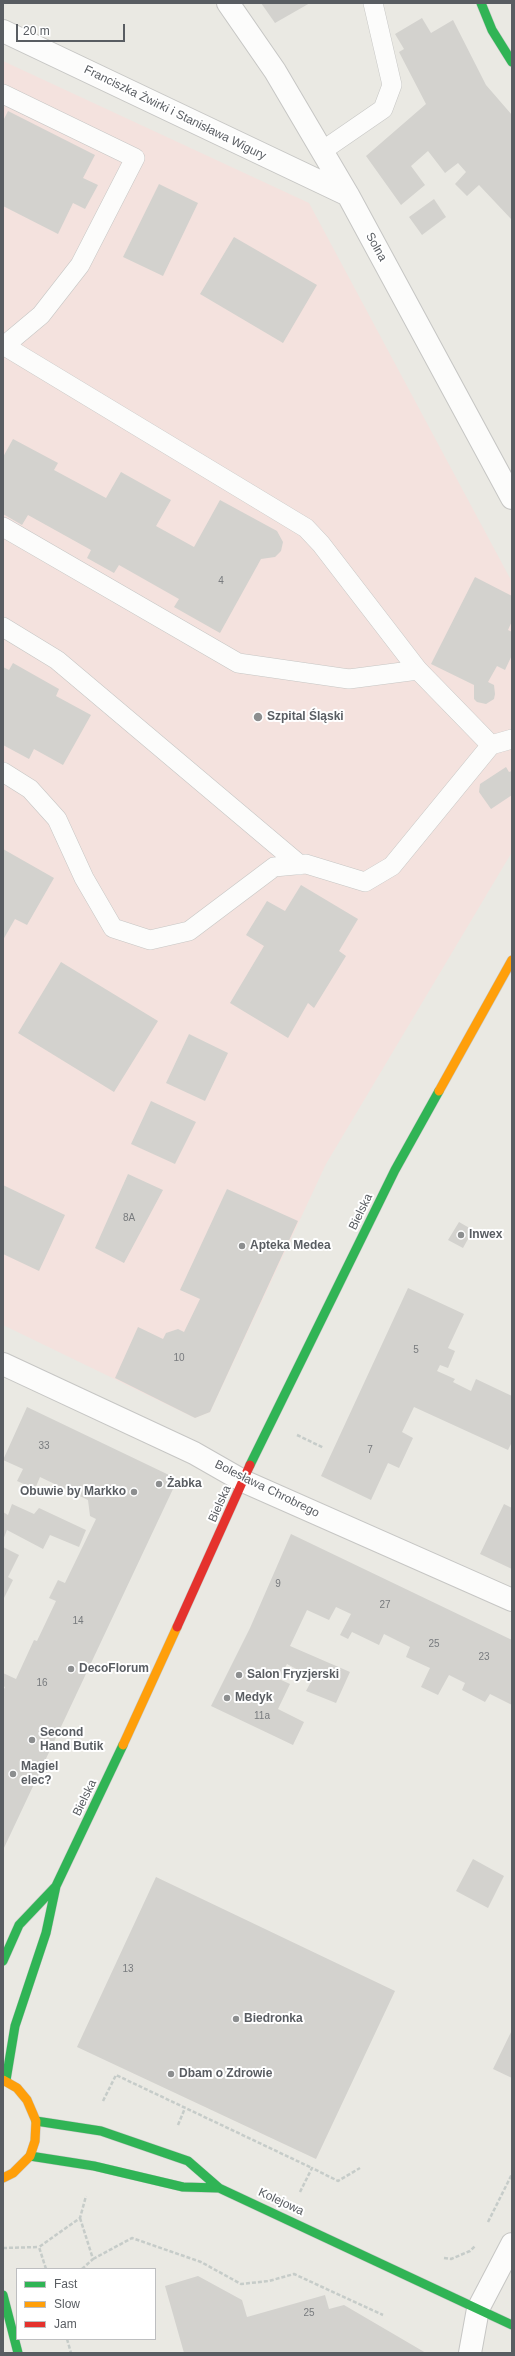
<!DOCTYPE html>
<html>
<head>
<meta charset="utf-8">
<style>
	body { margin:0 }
	#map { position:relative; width:515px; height:2356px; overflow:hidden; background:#eae9e3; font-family:Helvetica,sans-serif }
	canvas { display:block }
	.frame { position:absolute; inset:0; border:4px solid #595d62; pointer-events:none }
	.legend { position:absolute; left:16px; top:2268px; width:140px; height:72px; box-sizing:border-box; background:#fff; border:1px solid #bdbec0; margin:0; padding:5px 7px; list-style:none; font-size:12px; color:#595d62 }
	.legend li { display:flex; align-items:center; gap:8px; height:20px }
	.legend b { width:20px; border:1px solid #bdbec0 }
	.scale { position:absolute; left:16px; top:24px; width:109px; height:18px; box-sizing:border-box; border:2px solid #595d62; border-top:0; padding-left:5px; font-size:12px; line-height:14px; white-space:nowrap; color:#595d62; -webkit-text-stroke:3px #fff; paint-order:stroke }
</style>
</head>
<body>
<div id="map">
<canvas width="515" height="2356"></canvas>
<div class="frame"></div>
<ul class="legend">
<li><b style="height:5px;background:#30b455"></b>Fast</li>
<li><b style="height:5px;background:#ff9f0a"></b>Slow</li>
<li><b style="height:5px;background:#e5322d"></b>Jam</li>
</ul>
<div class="scale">20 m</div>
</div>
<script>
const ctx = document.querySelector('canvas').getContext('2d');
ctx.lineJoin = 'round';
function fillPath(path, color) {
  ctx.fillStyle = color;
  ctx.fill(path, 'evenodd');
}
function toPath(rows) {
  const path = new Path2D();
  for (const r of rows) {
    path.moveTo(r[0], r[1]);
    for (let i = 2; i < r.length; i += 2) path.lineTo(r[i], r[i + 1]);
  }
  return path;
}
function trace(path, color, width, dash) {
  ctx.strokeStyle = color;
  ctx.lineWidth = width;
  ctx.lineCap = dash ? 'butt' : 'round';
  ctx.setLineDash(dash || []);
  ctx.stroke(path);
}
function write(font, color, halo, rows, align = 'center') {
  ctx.font = font + ' Helvetica,sans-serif';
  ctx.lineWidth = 4;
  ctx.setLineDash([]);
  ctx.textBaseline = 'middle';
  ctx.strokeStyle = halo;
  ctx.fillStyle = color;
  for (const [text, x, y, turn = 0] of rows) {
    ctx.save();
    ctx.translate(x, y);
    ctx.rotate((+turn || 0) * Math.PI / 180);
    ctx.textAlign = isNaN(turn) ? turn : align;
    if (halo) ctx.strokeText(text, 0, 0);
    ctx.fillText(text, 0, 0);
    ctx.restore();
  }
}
const medical = toPath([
	[3,61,309,203,512,582,512,852,326,1164,210,1412,195,1418,3,1325]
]);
const building = toPath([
	[261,3,310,3,275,23],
	[422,18,431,33,453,20,486,85,512,115,512,220,479,185,467,196,455,184,466,172,458,163,445,173,428,151,411,166,425,185,401,205,366,156,426,104,399,52,404,49,395,34],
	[8,111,95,155,83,178,98,185,85,209,73,203,58,234,3,206,3,121],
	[159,184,198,203,163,276,123,257],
	[434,199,446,217,422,235,409,217],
	[234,237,317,285,283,343,200,294],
	[13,439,58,463,54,470,106,498,121,472,171,500,156,526,194,547,220,500,277,531,283,542,281,551,275,557,261,559,220,633,174,607,179,599,119,565,114,573,87,558,91,550,28,515,22,525,3,514,3,457],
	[475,577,512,596,512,621,508,630,512,632,512,655,505,670,497,666,488,682,494,685,495,694,494,699,486,704,477,702,474,699,474,685,431,664],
	[13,663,59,689,56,696,91,715,63,765,34,749,29,759,3,745,3,667,9,670],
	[506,767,509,772,512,771,512,795,491,809,479,792,480,784],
	[3,849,54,878,27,925,15,919,3,940],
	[301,885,358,919,339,951,346,956,314,1008,308,1003,288,1038,230,1003,264,946,246,935,267,901,285,911],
	[61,962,158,1021,114,1092,18,1033],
	[189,1034,228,1053,205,1101,166,1083],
	[151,1101,196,1122,175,1164,131,1144],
	[128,1174,163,1190,124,1263,95,1248],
	[3,1185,65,1215,39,1271,3,1254],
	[227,1189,298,1221,210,1412,195,1418,115,1378,138,1327,163,1339,166,1333,178,1329,184,1332,200,1299,180,1290],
	[459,1222,473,1230,463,1248,448,1240],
	[408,1288,464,1314,448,1348,455,1351,448,1368,440,1365,437,1371,455,1379,453,1382,471,1391,476,1379,512,1396,512,1442,508,1450,414,1407,402,1432,413,1438,399,1468,388,1463,371,1500,321,1476],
	[27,1407,169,1475,173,1489,3,1850,3,1691,5,1687,3,1686,3,1673,16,1679,34,1640,37,1641,56,1601,49,1598,58,1580,65,1583,96,1519,90,1516,88,1500,40,1477,35,1489,17,1481,23,1469,3,1460],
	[12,1504,34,1514,39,1508,86,1530,79,1547,50,1535,43,1549,7,1530,3,1540,3,1512,8,1515],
	[504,1504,512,1508,512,1569,480,1554],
	[291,1534,512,1640,512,1705,490,1694,485,1702,462,1690,465,1683,449,1675,438,1695,421,1687,430,1668,406,1657,410,1647,384,1634,379,1645,352,1632,348,1639,340,1635,351,1614,336,1607,329,1620,307,1610,290,1646,350,1672,336,1703,306,1691,313,1678,287,1664,279,1679,290,1684,278,1709,304,1722,293,1745,211,1706,250,1628],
	[3,1547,19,1555,8,1577,13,1580,4,1598],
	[473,1859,504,1876,488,1908,456,1891],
	[156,1877,395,1991,316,2159,77,2047],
	[512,2030,512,2078,493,2069],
	[198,2276,242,2300,247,2317,325,2295,329,2309,344,2305,426,2353,184,2353,165,2286]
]);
const path = toPath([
	[297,1435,324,1448],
	[103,2101,116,2075,312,2168],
	[178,2125,185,2108],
	[300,2192,312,2168,338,2181,360,2168],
	[80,2218,93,2259,82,2269],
	[488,2222,512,2174],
	[3,2248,39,2247],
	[444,2258,451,2259,470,2251,475,2246],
	[93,2259,132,2238,201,2262,241,2284,269,2281,294,2274,383,2315],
	[46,2269,39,2247,80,2218,86,2196],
	[67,2339,71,2353]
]);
const lane = toPath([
	[3,94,135,158,80,265,41,315,4,346],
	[322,151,383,109,392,85,373,3],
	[3,345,306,528,321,544,418,670,491,745],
	[3,527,238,663,349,679,418,670],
	[3,627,57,660,300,865],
	[3,772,30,789,57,819,84,878,113,928,150,940,189,931,274,867,306,864,365,882,392,866,491,745,512,739]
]);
const street = toPath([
	[228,3,275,71,348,195,512,498],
	[3,31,348,195],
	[3,1364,194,1453,243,1481,512,1600],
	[470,2353,478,2309,512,2244]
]);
const fast = toPath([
	[481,3,492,30,512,62],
	[250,1465,395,1170,439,1091],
	[3,1961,19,1925,56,1886],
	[6,2080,15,2026,46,1933,56,1886,123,1745],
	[36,2121,101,2131,188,2161,219,2188,512,2325],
	[30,2156,94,2166,183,2187,219,2188],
	[3,2295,18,2353]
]);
const slow = toPath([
	[439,1091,512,960],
	[123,1745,177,1627],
	[3,2080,17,2088,27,2100,36,2121,35,2141,30,2156,13,2173,3,2178]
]);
const jam = toPath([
	[177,1627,250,1465]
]);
const markers = [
	[258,717,5,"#8c8e8f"],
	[461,1235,4,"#8c8e8f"],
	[242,1246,4,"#8c8e8f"],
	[159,1484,4,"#8c8e8f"],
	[134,1492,4,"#8c8e8f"],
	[71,1669,4,"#8c8e8f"],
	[239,1675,4,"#8c8e8f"],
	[227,1698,4,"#8c8e8f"],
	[32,1740,4,"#8c8e8f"],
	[13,1774,4,"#8c8e8f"],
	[236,2019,4,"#8c8e8f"],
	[171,2074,4,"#8c8e8f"]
];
const numberNames = [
	["4",221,581],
	["8A",129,1218],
	["5",416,1350],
	["10",179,1358],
	["33",44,1446],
	["7",370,1450],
	["9",278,1584],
	["27",385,1605],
	["14",78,1621],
	["25",434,1644],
	["23",484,1657],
	["16",42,1683],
	["11a",262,1716],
	["13",128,1969],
	["25",309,2313]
];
const streetNames = [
	["Franciszka Żwirki i Stanisława Wigury",175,113,26],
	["Solna",376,247,61],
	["Bielska",361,1212,-64],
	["Bolesława Chrobrego",267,1489,26],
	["Bielska",220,1504,-66],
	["Bielska",85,1798,-64],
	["Kolejowa",281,2202,25]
];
const poiNames = [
	["Szpital Śląski",267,717],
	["Inwex",469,1235],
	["Apteka Medea",250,1246],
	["Żabka",167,1484],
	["Obuwie by Markko",126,1492,"right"],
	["DecoFlorum",79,1669],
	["Salon Fryzjerski",247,1675],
	["Medyk",235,1698],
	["Second",40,1733],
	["Hand Butik",40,1747],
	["Magiel",21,1767],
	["elec?",21,1781],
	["Biedronka",244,2019],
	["Dbam o Zdrowie",179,2074]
];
fillPath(medical, '#f4e2de');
fillPath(building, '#d3d2ce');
trace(lane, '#c6c6c4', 20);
trace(street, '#c6c6c4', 24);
trace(fast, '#c6c7c5', 10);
trace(slow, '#c6c7c5', 10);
trace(jam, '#c6c7c5', 10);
trace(path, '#c6ccc9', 2.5, [4, 2]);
trace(lane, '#fcfcfb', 19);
trace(street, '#fcfcfb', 22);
trace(fast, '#30b455', 9);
trace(slow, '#ff9f0a', 9);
trace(jam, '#e5322d', 9);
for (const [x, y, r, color] of markers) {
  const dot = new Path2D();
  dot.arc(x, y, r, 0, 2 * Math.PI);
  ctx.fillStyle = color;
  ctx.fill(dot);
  trace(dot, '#fff', 1.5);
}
write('10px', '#787b7e', null, numberNames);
write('12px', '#595d62', '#fff', streetNames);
write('bold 12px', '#595d62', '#fff', poiNames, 'left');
</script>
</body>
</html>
